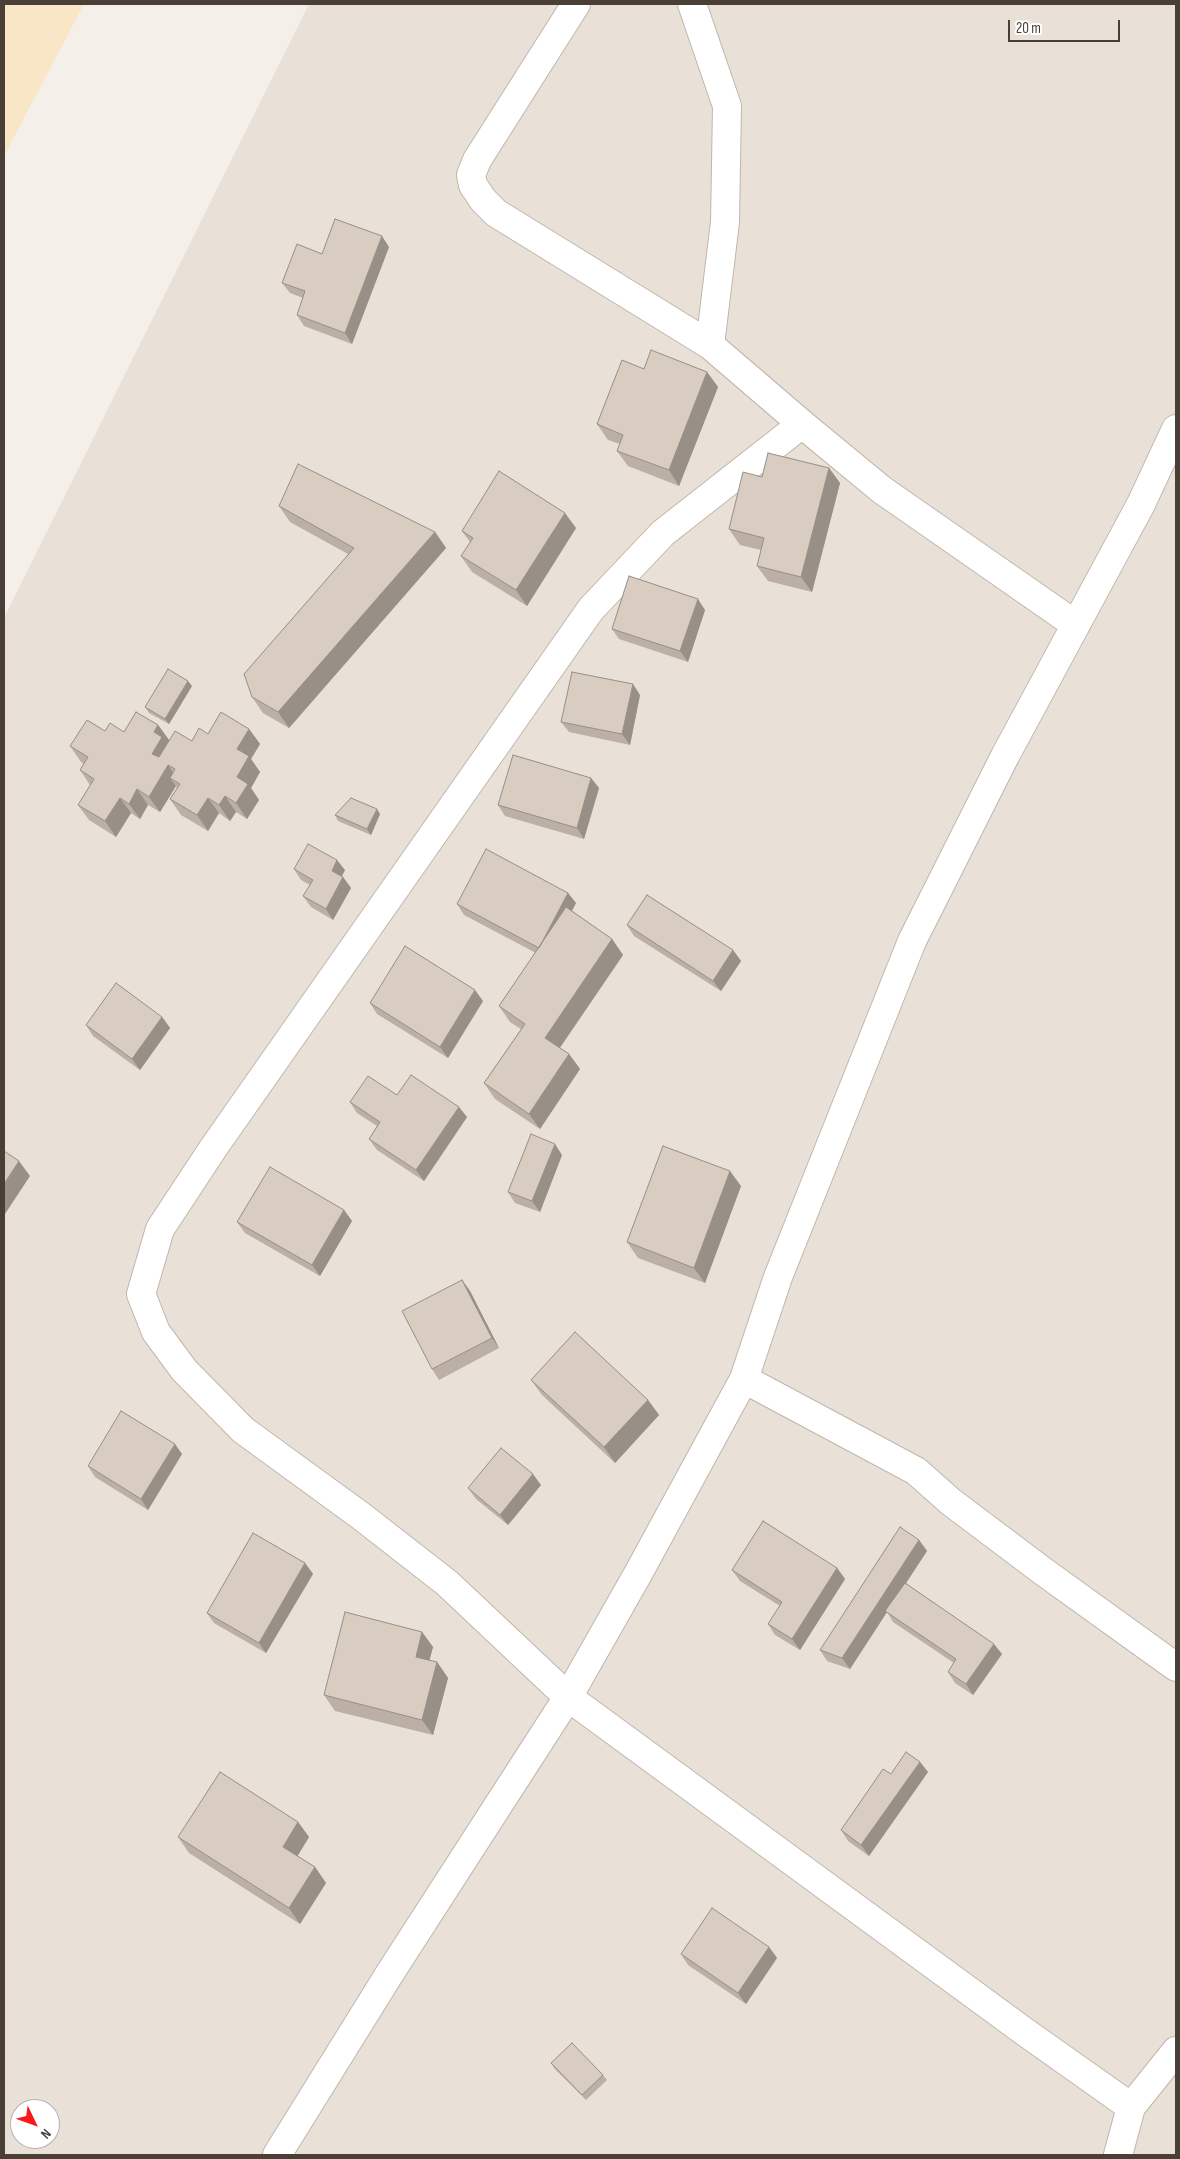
<!DOCTYPE html>
<html>
<head>
<meta charset="utf-8">
<style>
	body { margin:0 }
	#map { position:relative; width:1180px; height:2159px; overflow:hidden; background:#f5efe9; font-family:"Sofia Sans Condensed",sans-serif }
	canvas { display:block }
	.frame { position:absolute; inset:0; border:5px solid #493f37; pointer-events:none }
	.north { position:absolute; left:10px; top:2099px; width:50px; height:50px; box-sizing:border-box; background:#fff; border:1px solid #b6b2af; border-radius:50%; rotate:132deg; font-size:14px; font-weight:700; line-height:20px; text-align:center; color:#493f37 }
	.north::after { content:''; display:block; margin:auto; width:18px; height:22px; background:#fb1a1b; clip-path:polygon(50% 0,100% 100%,50% 72%,0 100%) }
	.scale { position:absolute; left:1008px; top:20px; width:112px; height:22px; box-sizing:border-box; border:2px solid #493f37; border-top:0; padding-left:6px; font-size:15px; line-height:18px; white-space:nowrap; color:#493f37; -webkit-text-stroke:4px #fff; paint-order:stroke }
</style>
</head>
<body>
<div id="map">
<canvas width="1180" height="2159"></canvas>
<div class="frame"></div>
<div class="north">N</div>
<div class="scale">20 m</div>
</div>
<script>
const ctx = document.querySelector('canvas').getContext('2d');
ctx.lineJoin = 'round';
function fillPath(path, color) {
  ctx.fillStyle = color;
  ctx.fill(path, 'evenodd');
}
function toPath(rows) {
  const path = new Path2D();
  for (const r of rows) {
    path.moveTo(r[0], r[1]);
    for (let i = 2; i < r.length; i += 2) path.lineTo(r[i], r[i + 1]);
  }
  return path;
}
function trace(path, color, width, dash) {
  ctx.strokeStyle = color;
  ctx.lineWidth = width;
  ctx.lineCap = dash ? 'butt' : 'round';
  ctx.setLineDash(dash || []);
  ctx.stroke(path);
}
const residential = toPath([
	[309,4,1176,4,1176,2155,4,2155,4,618],
	[20,2109,50,2109,50,2139,20,2139]
]);
const sand = toPath([
	[4,4,84,4,4,156]
]);
const minor = toPath([
	[576,4,477,160,471,175,473,185,483,200,496,213,710,345,802,424,882,490,1076,625],
	[692,4,727,106,725,222,710,345],
	[802,424,663,533,591,609,214,1147,160,1229,141,1294,156,1332,184,1370,243,1430,361,1516,447,1583,568,1697,1025,2032,1131,2107],
	[744,1379,916,1471,951,1502,1044,1572,1176,1667],
	[277,2155,390,1973,568,1697,639,1572,744,1379,778,1277,912,941,1005,756,1141,504,1176,429],
	[1118,2155,1131,2107,1176,2051]
]);
const wall = toPath([
	[389,247,352,344,304,326,297,315,303,298,290,293,282,283,322,254],
	[707,372,718,387,679,486,628,466,617,451,620,444,608,440,597,424],
	[829,468,840,483,812,592,768,581,757,566,761,550,740,545,729,529,762,477],
	[279,506,435,532,446,548,289,728,263,713,252,697,348,554,290,522],
	[576,528,527,606,472,572,461,556,470,542,462,531],
	[705,610,688,662,619,639,612,629],
	[192,686,169,724,149,713,145,707],
	[640,695,630,745,569,732,561,722],
	[158,725,169,740,192,741,208,734,249,729,260,744,251,759,260,772,251,788,259,800,247,819,236,812,230,821,219,813,208,831,181,815,170,799,177,788,176,786,160,812,148,805,140,819,131,813,116,837,89,820,78,805,90,785,80,770,84,764,81,762,70,746,105,731,124,732],
	[591,778,599,788,584,839,505,816,498,805],
	[380,814,371,835,338,821,335,815],
	[294,869,345,870,342,876,343,877,351,888,333,920,311,907,303,896,310,885,301,880],
	[568,893,576,903,572,911,612,939,623,955,560,1048,569,1054,580,1069,540,1129,495,1099,484,1083,521,1029,510,1022,499,1006,536,953,464,915,457,904],
	[627,925,733,950,741,961,721,991,634,936],
	[483,1001,448,1058,377,1014,370,1003],
	[162,1017,170,1028,140,1070,93,1036,86,1025],
	[397,1095,467,1117,424,1181,377,1150,369,1139,377,1126,357,1113,350,1102],
	[562,1155,540,1212,515,1203,508,1192],
	[741,1186,705,1283,638,1258,627,1242],
	[344,1210,352,1221,320,1276,245,1233,237,1222],
	[462,1280,470,1291,499,1348,439,1380,432,1369],
	[531,1380,648,1400,659,1415,615,1463,542,1395],
	[182,1454,148,1510,95,1477,88,1466],
	[541,1485,508,1525,476,1499,468,1488],
	[919,1540,927,1551,906,1583,1002,1654,973,1695,955,1683,948,1672,954,1663,893,1622,887,1612,850,1669,827,1661,820,1650],
	[305,1563,313,1574,266,1653,214,1623,207,1613],
	[837,1568,845,1579,800,1650,775,1635,768,1624,780,1606,740,1581,732,1570],
	[422,1632,433,1647,429,1661,437,1662,448,1678,433,1735,335,1711,324,1695],
	[920,1762,928,1772,869,1856,848,1841,841,1830,891,1774],
	[298,1822,309,1837,297,1856,315,1867,326,1883,300,1924,189,1853,178,1837],
	[769,1947,777,1958,746,2004,688,1965,681,1954],
	[551,2063,603,2075,607,2080,586,2100,555,2069]
]);
const shadedWall = toPath([
	[382,236,389,247,352,344,345,333],
	[707,372,718,387,679,486,669,470],
	[829,468,840,483,812,592,801,577],
	[565,513,576,528,527,606,516,590],
	[435,532,446,548,289,728,278,712],
	[698,599,705,610,688,662,680,651],
	[188,681,192,686,169,724,165,719],
	[633,684,640,695,630,745,622,734],
	[158,725,169,740,163,769,152,754,154,732],
	[249,729,260,744,251,759,260,772,251,788,259,800,247,819,236,803,237,749],
	[168,765,179,781,170,778,176,786,160,812,149,797],
	[591,778,599,788,584,839,577,828],
	[137,789,148,805,140,819,129,804],
	[225,796,236,812,230,821,219,805],
	[120,798,131,813,116,837,105,821],
	[208,798,219,813,208,831,197,815],
	[377,809,380,814,371,835,367,829],
	[337,860,345,870,339,881,332,871],
	[343,877,351,888,333,920,326,909],
	[568,893,576,903,546,958,539,948],
	[612,939,623,955,556,1053,545,1038],
	[733,950,741,961,721,991,713,981],
	[475,990,483,1001,448,1058,440,1047],
	[162,1017,170,1028,140,1070,132,1059],
	[569,1054,580,1069,540,1129,529,1114],
	[459,1107,467,1117,424,1181,416,1170],
	[555,1144,562,1155,540,1212,532,1201],
	[19,1161,30,1176,5,1214,4,1212,4,1184],
	[730,1171,741,1186,705,1283,694,1268],
	[344,1210,352,1221,320,1276,312,1265],
	[462,1280,470,1291,499,1348,492,1338],
	[648,1400,659,1415,615,1463,604,1447],
	[175,1444,182,1454,148,1510,141,1499],
	[533,1474,541,1485,508,1525,500,1515],
	[919,1540,927,1551,887,1612,885,1611,887,1612,850,1669,842,1658],
	[305,1563,313,1574,266,1653,259,1643],
	[837,1568,845,1579,800,1650,792,1639],
	[422,1632,433,1647,426,1673,416,1657],
	[994,1644,1002,1654,973,1695,966,1684],
	[437,1662,448,1678,433,1735,422,1720],
	[920,1762,928,1772,869,1856,861,1845],
	[298,1822,309,1837,294,1862,283,1847],
	[315,1867,326,1883,300,1924,289,1908],
	[769,1947,777,1958,746,2004,738,1993]
]);
const building = toPath([
	[335,219,382,236,345,333,297,315,305,291,282,283,297,244,322,254,335,219],
	[651,350,707,372,669,470,617,451,623,435,597,424,622,360,644,369,651,350],
	[768,453,829,468,801,577,757,566,764,538,729,529,743,472,762,477,768,453],
	[298,464,435,532,278,712,252,697,244,674,354,548,279,506,298,464],
	[499,471,565,513,516,590,461,556,473,538,462,531,499,471],
	[629,576,698,599,680,651,612,629,629,576],
	[168,669,188,681,165,719,145,707,168,669],
	[572,672,633,684,622,734,561,722,572,672],
	[136,712,158,725,154,732,162,737,152,754,159,757,175,731,192,741,199,728,208,734,221,712,249,729,237,749,249,756,237,777,248,784,236,803,225,796,219,805,208,798,197,815,170,799,180,784,170,778,175,769,168,765,149,797,137,789,129,804,120,798,105,821,78,805,94,779,80,770,88,757,70,746,87,720,105,731,110,723,124,732,136,712],
	[513,755,591,778,577,828,498,805,513,755],
	[351,798,377,809,367,829,335,815,351,798],
	[308,844,337,860,332,871,343,877,326,909,303,896,313,880,294,869,308,844],
	[486,849,568,893,539,948,457,904,486,849],
	[647,895,733,950,713,981,627,925,647,895],
	[566,907,612,939,545,1038,569,1054,529,1114,484,1083,525,1024,499,1006,566,907],
	[405,946,475,990,440,1047,370,1003,405,946],
	[116,983,162,1017,132,1059,86,1025,116,983],
	[411,1075,459,1107,416,1170,369,1139,380,1122,350,1102,368,1076,397,1095,411,1075],
	[531,1134,555,1144,532,1201,508,1192,531,1134],
	[663,1146,730,1171,694,1268,627,1242,663,1146],
	[4,1151,19,1161,4,1184,4,1151],
	[270,1167,344,1210,312,1265,237,1222,270,1167],
	[462,1280,492,1338,432,1369,402,1311,462,1280],
	[575,1332,648,1400,604,1447,531,1380,575,1332],
	[121,1411,175,1444,141,1499,88,1466,121,1411],
	[501,1448,533,1474,500,1515,468,1488,501,1448],
	[763,1521,837,1568,792,1639,768,1624,782,1602,732,1570,763,1521],
	[900,1527,919,1540,842,1658,820,1650,900,1527],
	[253,1533,305,1563,259,1643,207,1613,253,1533],
	[905,1583,994,1644,966,1684,948,1672,956,1659,885,1611,905,1583],
	[345,1612,422,1632,416,1657,437,1662,422,1720,324,1695,345,1612],
	[906,1752,920,1762,861,1845,841,1830,883,1769,891,1774,906,1752],
	[220,1772,298,1822,283,1847,315,1867,289,1908,178,1837,220,1772],
	[712,1908,769,1947,738,1993,681,1954,712,1908],
	[572,2043,603,2075,582,2095,551,2063,572,2043]
]);
fillPath(residential, '#e9e0d7');
fillPath(sand, '#f8e6c6');
trace(minor, '#c0b6ac', 30);
trace(minor, '#fff', 28);
fillPath(wall, '#bbafa6');
fillPath(shadedWall, '#988f87');
fillPath(building, '#d9ccc1');
trace(building, '#988f87', 1);
</script>
</body>
</html>
